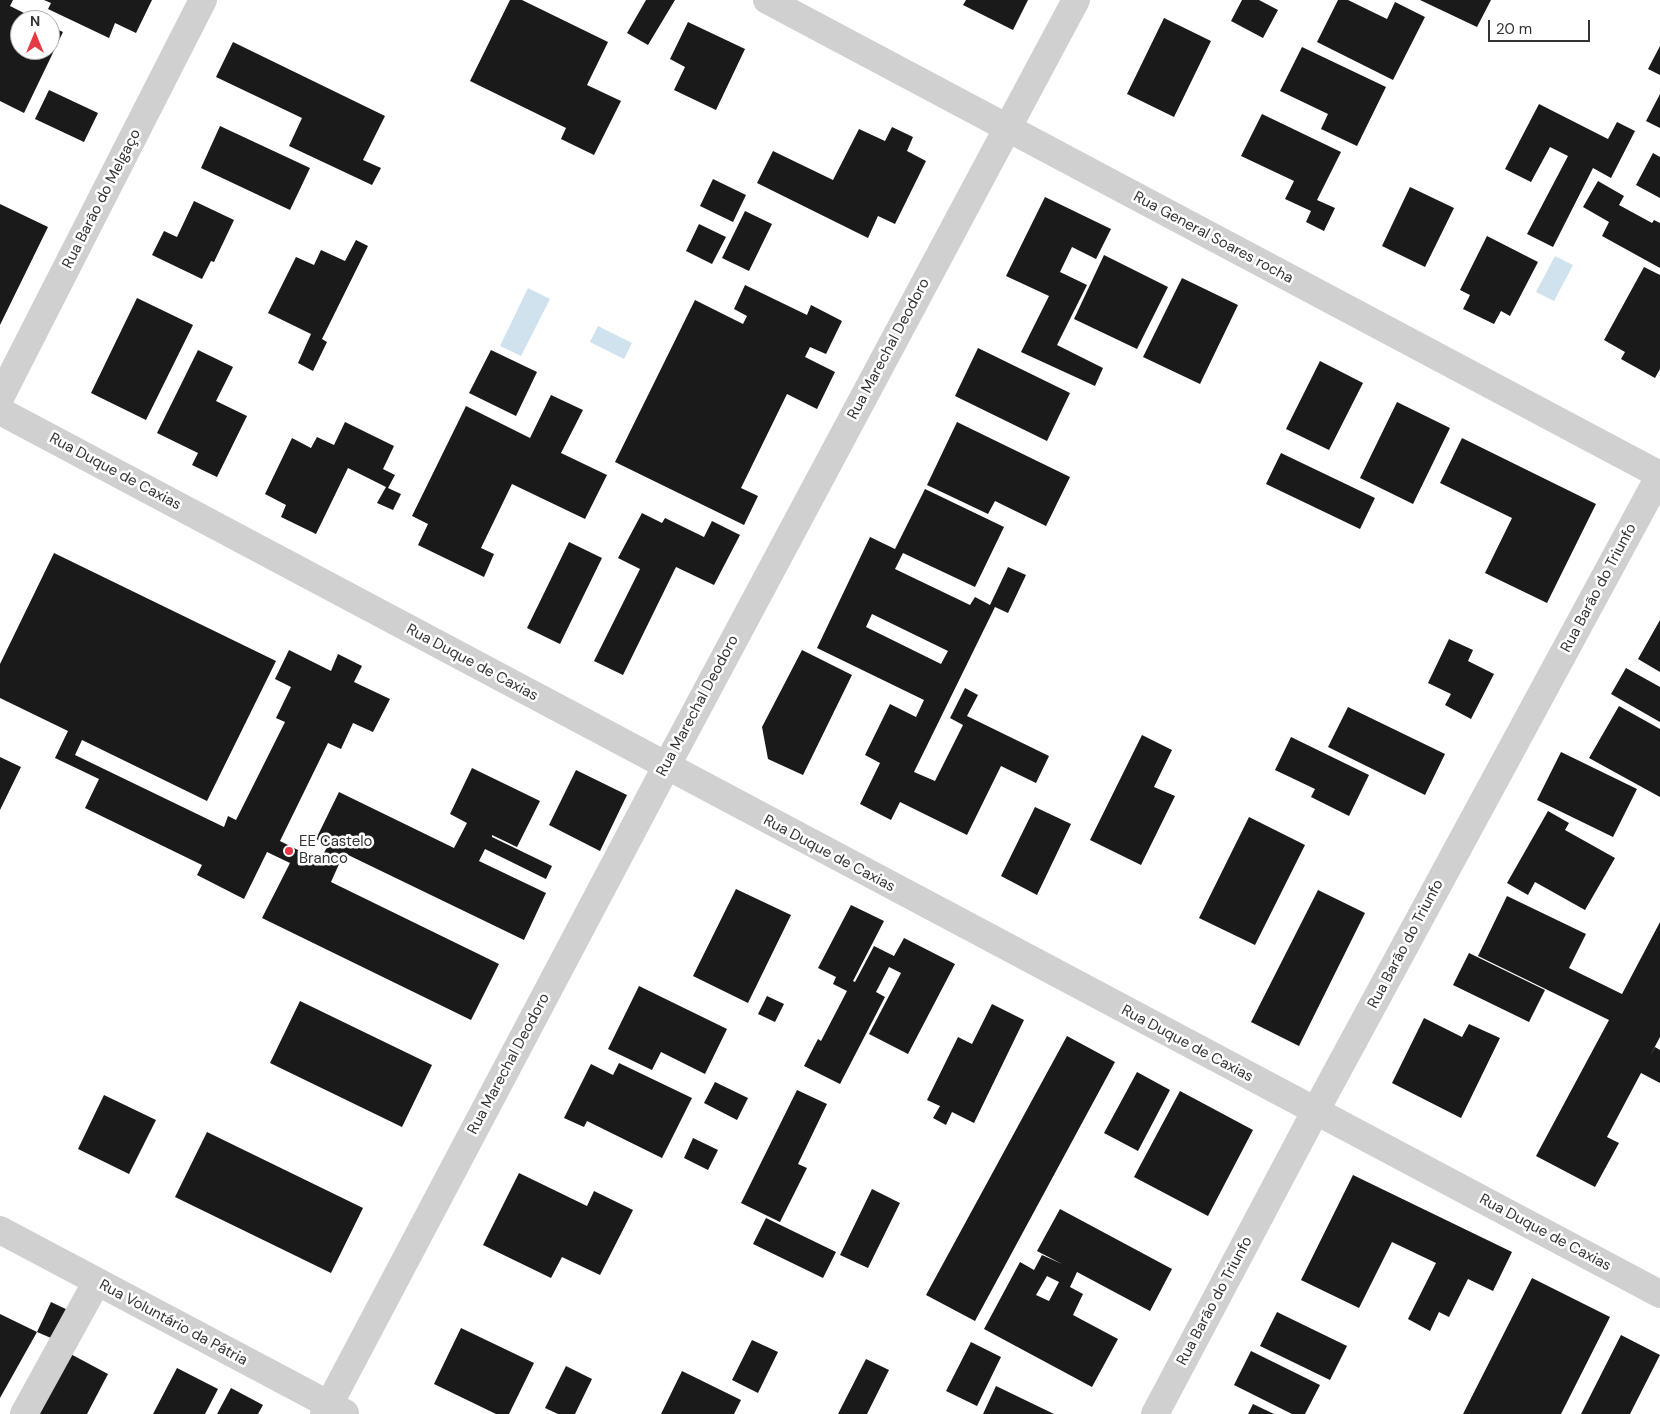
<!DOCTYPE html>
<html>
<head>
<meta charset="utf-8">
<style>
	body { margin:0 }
	#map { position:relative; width:1660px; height:1414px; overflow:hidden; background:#fff; font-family:"DM Sans",sans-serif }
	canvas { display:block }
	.north { position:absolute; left:10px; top:10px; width:50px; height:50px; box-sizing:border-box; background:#fff; border:1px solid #adadad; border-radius:50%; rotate:0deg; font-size:14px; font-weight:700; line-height:20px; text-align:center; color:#333 }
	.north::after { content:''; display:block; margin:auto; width:18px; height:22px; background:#e63946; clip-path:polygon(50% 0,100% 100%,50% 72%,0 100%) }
	.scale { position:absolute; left:1488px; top:20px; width:102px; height:22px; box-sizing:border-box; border:2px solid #333; border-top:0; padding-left:6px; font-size:15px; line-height:18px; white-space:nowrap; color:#333; -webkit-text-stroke:4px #fff; paint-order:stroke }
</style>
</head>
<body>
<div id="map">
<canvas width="1660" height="1414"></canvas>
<div class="north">N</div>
<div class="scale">20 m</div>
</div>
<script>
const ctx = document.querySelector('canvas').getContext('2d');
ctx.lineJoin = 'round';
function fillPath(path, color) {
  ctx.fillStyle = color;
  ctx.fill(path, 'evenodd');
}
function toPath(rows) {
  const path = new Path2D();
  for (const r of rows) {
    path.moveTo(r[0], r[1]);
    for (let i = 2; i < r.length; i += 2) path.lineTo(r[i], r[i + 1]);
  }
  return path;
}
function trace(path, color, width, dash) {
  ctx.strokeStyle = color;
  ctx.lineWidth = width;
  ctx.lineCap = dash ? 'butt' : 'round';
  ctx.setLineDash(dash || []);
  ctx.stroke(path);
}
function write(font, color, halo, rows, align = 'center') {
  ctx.font = font + ' "DM Sans",sans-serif';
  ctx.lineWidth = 5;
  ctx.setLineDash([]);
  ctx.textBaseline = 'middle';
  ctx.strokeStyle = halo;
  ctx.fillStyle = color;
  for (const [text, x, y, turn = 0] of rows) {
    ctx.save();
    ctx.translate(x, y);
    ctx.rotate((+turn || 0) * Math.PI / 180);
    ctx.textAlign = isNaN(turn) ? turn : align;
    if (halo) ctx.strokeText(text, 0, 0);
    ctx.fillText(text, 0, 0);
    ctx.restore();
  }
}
const water = toPath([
	[1555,256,1573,265,1554,301,1536,292],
	[528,288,550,299,521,356,500,346],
	[598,326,632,343,624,359,590,342]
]);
const building = toPath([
	[0,0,13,0,10,6,38,20,20,20,20,50,50,50,50,26,63,32,24,113,0,101],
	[44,0,152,0,136,33,115,23,109,38,48,9,51,3],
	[510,0,522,0,608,42,587,85,621,101,594,155,561,139,566,128,470,81],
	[646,0,675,0,648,45,627,33],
	[966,0,1028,0,1013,30,963,5],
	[1242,0,1259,0,1278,10,1263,38,1231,21],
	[1338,0,1348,0,1387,19,1395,2,1425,17,1393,80,1317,42],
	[1420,0,1491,0,1477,27],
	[1164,18,1211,41,1174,117,1127,94],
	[688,22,745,49,716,110,674,90,685,67,670,59],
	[233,42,385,116,363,160,381,168,372,185,289,146,302,118,216,77],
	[1660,46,1660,75,1648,69],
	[1302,47,1386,87,1357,146,1321,129,1328,114,1280,91],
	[49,90,98,113,84,142,35,119],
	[1660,94,1660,128,1646,121],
	[1539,104,1608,139,1617,122,1635,131,1611,178,1593,168,1553,247,1527,234,1568,156,1550,147,1531,182,1505,169],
	[1262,114,1341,152,1317,200,1335,208,1324,231,1306,222,1311,211,1285,199,1294,181,1241,156],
	[220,126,310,168,290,210,201,168],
	[892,127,913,137,907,151,926,161,895,224,878,216,868,238,757,183,773,151,833,180,859,129,885,141],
	[1653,153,1660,157,1660,198,1636,185],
	[713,179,746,195,733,222,700,206],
	[1598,181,1624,196,1619,205,1652,223,1654,220,1660,223,1660,268,1602,236,1609,222,1583,207],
	[1410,187,1454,208,1425,267,1382,246],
	[1045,197,1111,229,1096,259,1072,247,1060,272,1087,285,1057,345,1103,368,1095,386,1021,352,1049,296,1006,276],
	[194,201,234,220,214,262,211,261,202,279,152,255,164,231,177,237],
	[0,204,48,227,0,325],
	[745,211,772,224,749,271,722,258],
	[699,224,726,237,712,264,686,251],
	[1487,236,1538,262,1510,316,1501,311,1494,324,1463,309,1470,295,1460,290],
	[356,240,368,246,322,339,327,342,313,371,298,363,311,334,268,313,296,257,314,265,321,250,345,261],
	[1104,255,1168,287,1137,349,1074,319],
	[1644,267,1660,275,1660,369,1655,378,1621,359,1625,352,1604,340],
	[1182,278,1238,305,1200,384,1143,357],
	[745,285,807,315,811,305,842,321,826,354,810,347,805,357,835,372,817,409,787,394,741,488,758,496,744,525,615,462,695,300,743,324,747,316,734,309],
	[137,298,193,325,146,420,91,393],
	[978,348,1070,393,1047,441,955,396],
	[198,350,233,367,216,401,247,416,217,477,192,465,198,453,157,433],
	[491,350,537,372,516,416,469,393],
	[1320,361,1363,383,1329,450,1286,429],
	[551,395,583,410,561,453,607,475,585,519,512,484,481,548,494,554,484,577,418,545,428,524,412,516,466,406,530,438],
	[1397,402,1450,428,1413,504,1360,478],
	[345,422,394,446,383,469,395,475,388,488,401,494,393,510,377,503,386,487,348,468,316,534,281,517,286,505,265,494,292,438,311,448,317,437,334,445],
	[957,422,1070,477,1046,526,995,501,988,514,927,485],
	[1462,438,1596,504,1547,603,1485,573,1512,518,1440,483],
	[1281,453,1375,498,1360,529,1266,484],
	[925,489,1004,527,975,587,903,553,895,569,970,605,975,597,990,605,1008,567,1026,575,1008,613,995,607,914,772,935,781,963,725,950,718,965,688,978,695,967,716,1049,756,1036,783,1001,766,967,835,900,802,891,820,860,804,880,763,865,755,890,704,916,717,924,700,817,648,870,537,895,549],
	[872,614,948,651,941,664,866,627],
	[642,513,662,523,665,518,704,537,712,521,740,535,714,585,676,567,623,675,594,661,640,569,618,558],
	[569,542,602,558,560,644,527,628],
	[54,553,276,661,207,801,82,740,75,755,224,827,228,816,236,820,285,722,276,718,291,687,275,679,289,650,331,671,338,654,362,666,354,682,390,699,373,732,353,723,341,749,328,743,280,841,320,861,328,845,316,839,339,792,454,848,467,823,450,814,472,768,540,801,517,847,492,835,492,837,552,866,546,879,485,849,479,861,546,893,524,940,344,853,331,882,499,964,471,1020,262,918,290,863,267,852,244,899,197,875,202,865,85,808,99,779,55,758,68,731,0,698,0,664],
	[1660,620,1660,672,1638,659],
	[1449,639,1473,650,1468,661,1494,674,1471,719,1445,705,1451,694,1428,683],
	[802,650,852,675,803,775,768,759,762,727],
	[1626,668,1660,687,1660,722,1611,694],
	[1619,706,1660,729,1660,797,1589,758],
	[1348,707,1445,754,1425,795,1328,747],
	[1142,735,1172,750,1154,787,1175,796,1141,865,1090,840],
	[1291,737,1369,775,1349,816,1311,797,1315,789,1275,770],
	[1561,752,1637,789,1613,837,1537,800],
	[0,757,21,767,0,810],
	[576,770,627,795,600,851,549,825],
	[1035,807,1071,824,1037,895,1001,876],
	[1548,811,1569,823,1565,830,1615,858,1585,910,1535,882,1528,895,1507,883],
	[1249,817,1305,845,1255,945,1199,918],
	[736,889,791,915,748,1003,693,976],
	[1318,890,1365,913,1299,1046,1251,1022],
	[1507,896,1586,934,1569,968,1622,994,1660,922,1660,1037,1650,1056,1655,1047,1660,1050,1660,1083,1641,1073,1607,1137,1619,1143,1595,1187,1536,1156,1609,1020,1478,956],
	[851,905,884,921,853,981,855,982,874,946,894,956,904,938,955,964,908,1054,869,1034,901,973,889,967,876,992,885,997,840,1084,804,1066,818,1039,821,1041,847,991,833,984,836,977,818,968],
	[1469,953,1545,990,1529,1022,1453,985],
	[639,986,727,1029,705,1074,661,1052,652,1070,608,1049],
	[767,996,784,1004,775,1022,758,1014],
	[300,1001,432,1065,402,1127,270,1063],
	[992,1004,1024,1020,974,1123,952,1112,946,1125,933,1118,940,1106,927,1100,958,1037,972,1044],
	[1424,1018,1462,1037,1469,1024,1500,1038,1461,1118,1392,1083],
	[1067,1036,1115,1062,975,1321,926,1295],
	[619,1063,692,1098,662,1158,587,1121,584,1127,564,1118,591,1064,613,1075],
	[1137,1072,1170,1090,1138,1151,1104,1133],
	[715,1082,748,1098,737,1120,704,1103],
	[797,1090,827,1104,798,1164,807,1168,780,1222,741,1203],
	[1180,1091,1253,1130,1208,1216,1134,1177],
	[104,1095,156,1120,129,1174,78,1149],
	[207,1132,363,1208,331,1273,175,1197],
	[693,1138,718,1150,708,1170,684,1158],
	[519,1173,587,1206,594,1191,633,1210,600,1275,562,1257,551,1278,483,1245],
	[1353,1175,1512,1252,1493,1291,1468,1279,1449,1317,1439,1312,1430,1331,1408,1319,1436,1263,1392,1242,1359,1308,1301,1280],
	[872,1189,900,1203,868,1268,840,1255],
	[1060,1209,1172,1269,1150,1311,1077,1272,1070,1287,1083,1294,1073,1315,1118,1339,1092,1387,984,1329,1020,1262,1034,1270,1042,1255,1062,1264,1037,1251],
	[1047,1276,1059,1282,1049,1301,1036,1295],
	[766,1218,836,1252,823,1278,753,1244],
	[1532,1278,1610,1317,1561,1414,1463,1414],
	[51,1302,72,1312,58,1341,37,1332],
	[1277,1312,1347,1346,1330,1380,1260,1346],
	[0,1314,37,1332,0,1398],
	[461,1328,534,1363,509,1414,496,1414,434,1384],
	[1621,1335,1660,1355,1630,1414,1581,1414],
	[752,1340,778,1352,758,1393,732,1380],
	[971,1342,1001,1357,977,1406,946,1391],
	[65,1351,108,1374,87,1414,31,1414],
	[1251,1351,1320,1385,1305,1414,1292,1414,1234,1385],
	[866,1359,889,1370,867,1414,838,1414],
	[566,1366,592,1379,575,1414,558,1414,545,1408],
	[177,1368,218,1389,205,1414,153,1414],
	[682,1371,741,1400,734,1414,661,1414],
	[996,1386,1054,1414,983,1414],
	[231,1388,263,1405,258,1414,217,1414],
	[1253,1404,1274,1414,1248,1414]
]);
const minor = toPath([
	[767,0,1660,475],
	[0,398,203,0],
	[0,411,1660,1294],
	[0,1230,345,1413],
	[24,1414,96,1283],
	[324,1414,666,767,1076,0],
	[1155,1414,1315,1112,1660,475]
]);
const markers = [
	[289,851,5,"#e63946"]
];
const streetNames = [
	["Rua Barão do Melgaço",102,199,-63],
	["Rua General Soares rocha",1213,238,28],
	["Rua Marechal Deodoro",889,349,-62],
	["Rua Duque de Caxias",115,472,28],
	["Rua Barão do Triunfo",1599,588,-62],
	["Rua Duque de Caxias",472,663,28],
	["Rua Marechal Deodoro",698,706,-62],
	["Rua Duque de Caxias",829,854,28],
	["Rua Barão do Triunfo",1406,944,-62],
	["Rua Duque de Caxias",1187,1044,28],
	["Rua Marechal Deodoro",509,1064,-62],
	["Rua Duque de Caxias",1545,1233,28],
	["Rua Barão do Triunfo",1215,1301,-62],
	["Rua Voluntário da Pátria",173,1323,28]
];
const poiNames = [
	["EE Castelo",299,842],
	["Branco",299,859]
];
fillPath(water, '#cfe2ee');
fillPath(building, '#1a1a1a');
trace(minor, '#d0d0d0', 28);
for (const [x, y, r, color] of markers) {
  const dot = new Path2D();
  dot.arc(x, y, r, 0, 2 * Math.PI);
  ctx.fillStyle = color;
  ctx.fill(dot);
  trace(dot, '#fff', 2);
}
write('15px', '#333', '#fff', streetNames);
write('15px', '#333', '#fff', poiNames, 'left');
</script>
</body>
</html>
